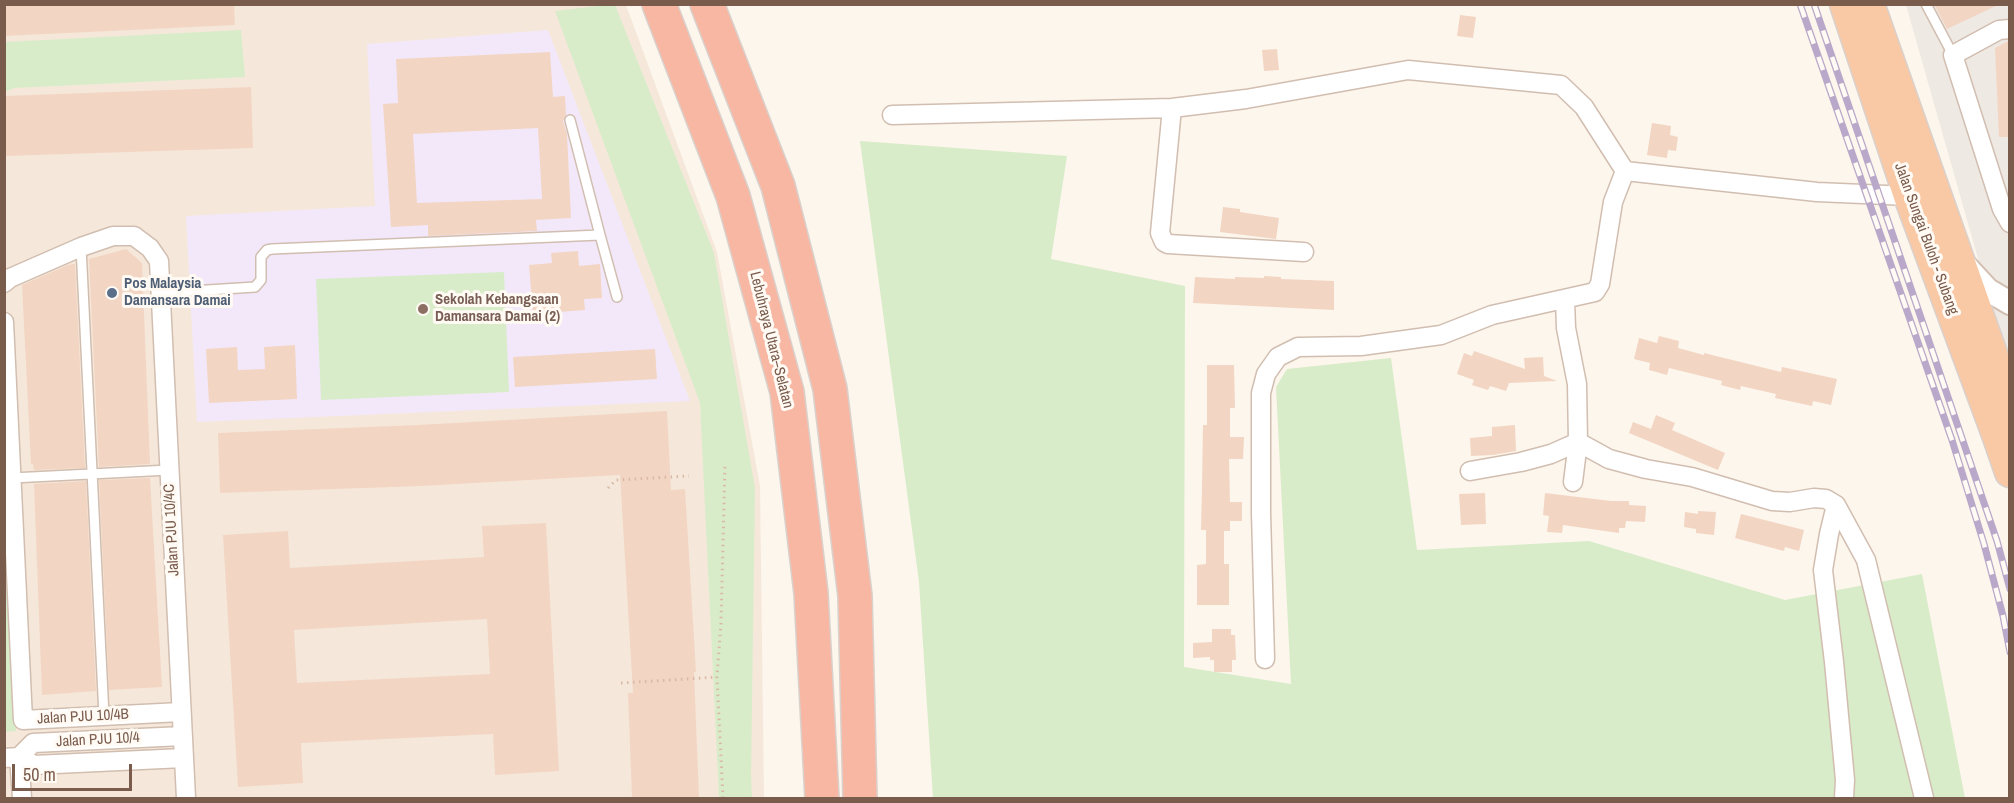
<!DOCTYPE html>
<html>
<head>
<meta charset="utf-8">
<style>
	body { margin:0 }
	#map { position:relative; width:2014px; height:803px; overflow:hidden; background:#fdf6ec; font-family:"Archivo Narrow",sans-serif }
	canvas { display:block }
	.frame { position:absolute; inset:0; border:6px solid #7a5c4d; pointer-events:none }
	.scale { position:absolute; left:12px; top:764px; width:120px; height:27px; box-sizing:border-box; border:3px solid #7a5c4d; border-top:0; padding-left:8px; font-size:18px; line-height:21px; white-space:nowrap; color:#7a5c4d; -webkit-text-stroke:4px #fffaf3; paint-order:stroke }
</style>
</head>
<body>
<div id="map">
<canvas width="2014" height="803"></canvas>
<div class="frame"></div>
<div class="scale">50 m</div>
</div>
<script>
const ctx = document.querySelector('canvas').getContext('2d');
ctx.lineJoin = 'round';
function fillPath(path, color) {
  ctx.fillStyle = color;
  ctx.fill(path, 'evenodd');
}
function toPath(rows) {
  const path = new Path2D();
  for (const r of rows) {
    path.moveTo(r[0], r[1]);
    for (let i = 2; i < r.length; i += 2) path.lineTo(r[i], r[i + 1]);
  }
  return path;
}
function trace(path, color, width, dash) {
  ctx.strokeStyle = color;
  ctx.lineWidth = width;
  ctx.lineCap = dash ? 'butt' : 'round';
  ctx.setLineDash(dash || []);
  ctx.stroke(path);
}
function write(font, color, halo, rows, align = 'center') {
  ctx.font = font + ' "Archivo Narrow",sans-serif';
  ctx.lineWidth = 6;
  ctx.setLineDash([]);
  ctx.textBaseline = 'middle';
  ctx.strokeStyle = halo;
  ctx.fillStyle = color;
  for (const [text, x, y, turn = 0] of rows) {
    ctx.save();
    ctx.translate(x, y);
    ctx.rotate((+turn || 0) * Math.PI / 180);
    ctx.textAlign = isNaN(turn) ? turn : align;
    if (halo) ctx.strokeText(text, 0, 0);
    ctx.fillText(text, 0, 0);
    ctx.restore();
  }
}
const residential = toPath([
	[4,5,626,5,717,252,760,486,764,798,5,798]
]);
const industrial = toPath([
	[1906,5,2009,5,2009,357,2001,340]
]);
const education = toPath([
	[548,30,690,401,197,422,186,216,375,206,367,44]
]);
const green = toPath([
	[606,5,615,5,714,253,755,488,751,776,752,798,719,798,700,403,555,11],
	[241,30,245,77,14,88,5,92,5,42],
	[860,141,1067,156,1051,259,1185,286,1184,667,1291,684,1276,387,1287,369,1391,358,1417,550,1589,541,1785,600,1922,574,1965,798,933,798,919,582],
	[504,272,509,392,321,400,316,279],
	[4,542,16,731,5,732,4,732]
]);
const building = toPath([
	[4,4,234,4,235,25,4,36],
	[1934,4,2000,4,1947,29],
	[1460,15,1476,17,1473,38,1457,36],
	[2010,40,2010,137,1999,137,1995,48],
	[1277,49,1279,70,1264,71,1262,50],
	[550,52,553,97,565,96,566,115,563,121,567,134,571,218,536,220,537,231,428,236,428,225,391,227,383,104,398,103,396,59],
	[538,128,542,199,417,203,413,134],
	[251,87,253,148,4,156,4,96],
	[1652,123,1671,126,1670,135,1678,137,1676,151,1668,150,1667,158,1647,155],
	[1223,207,1240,209,1240,212,1279,218,1276,239,1220,232],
	[126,249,142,263,150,464,99,467,89,259],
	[578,251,579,266,600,264,602,298,584,299,585,310,533,314,529,265,552,263,551,253],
	[75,264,85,468,34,470,33,464,31,464,22,285,68,265],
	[1264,276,1281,277,1281,279,1334,281,1334,310,1193,303,1195,277,1235,279,1235,277,1264,278],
	[1659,336,1679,341,1678,348,1704,355,1704,353,1781,372,1782,367,1837,379,1831,405,1813,401,1812,406,1775,398,1776,394,1741,386,1740,390,1721,385,1722,381,1669,368,1667,375,1649,370,1650,363,1634,359,1639,338,1657,343],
	[295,345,297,399,209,403,206,349,237,347,238,370,265,369,264,347],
	[655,349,657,379,515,387,513,357],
	[1474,351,1525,369,1524,358,1543,357,1544,376,1557,381,1509,383,1506,391,1490,386,1488,390,1472,385,1474,380,1457,374,1464,353,1472,356],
	[1207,365,1234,365,1235,408,1230,408,1230,437,1244,437,1243,459,1229,459,1230,502,1242,502,1242,521,1230,521,1230,531,1224,531,1224,564,1229,564,1229,605,1197,605,1197,565,1206,564,1206,530,1201,530,1202,487,1203,425,1207,425],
	[667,411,671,490,685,489,696,672,694,672,699,798,632,798,628,693,633,693,620,475,421,486,220,493,218,433,418,425],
	[1656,415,1675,423,1672,430,1725,453,1718,470,1629,433,1633,422,1651,429],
	[1515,425,1516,451,1493,455,1471,456,1470,438,1492,436,1492,427],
	[150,478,162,687,109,690,99,480],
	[86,481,96,691,42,695,34,484],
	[1485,493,1486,524,1461,525,1459,494],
	[1545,493,1611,501,1629,501,1629,505,1646,506,1645,522,1626,521,1625,528,1619,528,1619,533,1563,525,1562,533,1547,532,1549,516,1543,515],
	[1698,511,1716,512,1714,535,1696,533,1696,529,1684,527,1685,512,1698,514],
	[1741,514,1804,530,1799,551,1785,547,1784,551,1735,538],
	[546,523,559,771,495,775,493,734,301,743,303,783,238,787,223,535,288,531,290,568,484,557,482,526],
	[487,619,490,674,297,683,294,630],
	[1212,629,1231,629,1231,635,1235,635,1236,660,1232,660,1232,672,1214,672,1214,660,1210,660,1210,657,1193,658,1193,643,1212,642]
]);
const path = toPath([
	[608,488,616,480,689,476],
	[621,683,717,677],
	[723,798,717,677,721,622,725,464]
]);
const service = toPath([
	[1926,4,1953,55],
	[570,120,600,235],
	[81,247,104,716],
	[160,293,255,287,261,280,261,257,267,250,272,249,600,235,617,297],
	[12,478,169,470]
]);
const minor = toPath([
	[2010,29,1999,30,1953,55,2002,209,2010,223],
	[1172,108,1160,233,1164,242,1168,244,1304,252],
	[892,115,1172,108,1246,99,1408,70,1561,85,1584,107,1625,171],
	[4,283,10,278,81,247,113,236,134,236,150,248,159,261,186,798],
	[1565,300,1566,328,1577,384,1578,442,1609,459,1646,469,1692,477,1772,501,1790,502,1814,498,1826,499,1836,505,1866,560,1924,798],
	[4,322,23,720,181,712],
	[1470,471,1521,462,1551,454,1578,442,1573,482],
	[1836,505,1829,534,1823,570,1834,662,1845,780,1844,798],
	[1265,659,1261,513,1261,393,1266,374,1278,357,1298,347,1361,346,1441,335,1492,315,1595,292,1600,284,1613,202,1625,171,1817,192,1909,196],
	[19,757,33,743,183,736],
	[19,757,22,798],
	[4,758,19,757,34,765,184,758]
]);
const tertiary = toPath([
	[1963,263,1988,290,2010,303]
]);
const trunk = toPath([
	[1845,4,1909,196,1998,437,2010,472],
	[1869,4,2010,405]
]);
const motorway = toPath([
	[659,4,733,196,787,392,811,593,822,798],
	[707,4,778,186,830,389,855,596,860,798]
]);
const rail = toPath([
	[1800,4,1952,440,1984,544,2003,616,2010,652],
	[1814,4,1997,541,2010,589]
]);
const markers = [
	[112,293,6,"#5c6f8a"],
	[423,309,6,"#8d6e63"]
];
const streetNames = [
	["Jalan Sungai Buloh - Subang",1926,239,70],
	["Lebuhraya Utara–Selatan",771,340,76],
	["Jalan PJU 10/4C",172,530,-93],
	["Jalan PJU 10/4B",83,717,-3],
	["Jalan PJU 10/4",98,740,-3]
];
const serviceNames = [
	["Pos Malaysia",124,284],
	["Damansara Damai",124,301]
];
const educationNames = [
	["Sekolah Kebangsaan",435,300],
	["Damansara Damai (2)",435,317]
];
fillPath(residential, '#f5e8da');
fillPath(industrial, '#efe9e4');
fillPath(education, '#f3e8fa');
fillPath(green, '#d8ecc9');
fillPath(building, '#f3d5c3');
trace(service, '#d1beb0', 12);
trace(minor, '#d1beb0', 21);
trace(tertiary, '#d1beb0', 26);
trace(trunk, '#dad1cd', 33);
trace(motorway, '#dad1cd', 36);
trace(path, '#d9b8a5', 3, [1.5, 4.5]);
trace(service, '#fff', 9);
trace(minor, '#fff', 18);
trace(tertiary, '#fff', 22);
trace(trunk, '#f9c8a4', 30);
trace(motorway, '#f7b7a3', 33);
trace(rail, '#b9a8c9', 7);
trace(rail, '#fffaf3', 4.5, [14]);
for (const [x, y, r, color] of markers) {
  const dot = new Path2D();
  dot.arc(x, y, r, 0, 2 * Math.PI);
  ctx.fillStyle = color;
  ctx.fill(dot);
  trace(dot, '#fffaf3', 2);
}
write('15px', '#7a5c4d', '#fffaf3', streetNames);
write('bold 15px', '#4e5e75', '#fffaf3', serviceNames, 'left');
write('bold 15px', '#785e54', '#fffaf3', educationNames, 'left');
</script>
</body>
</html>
